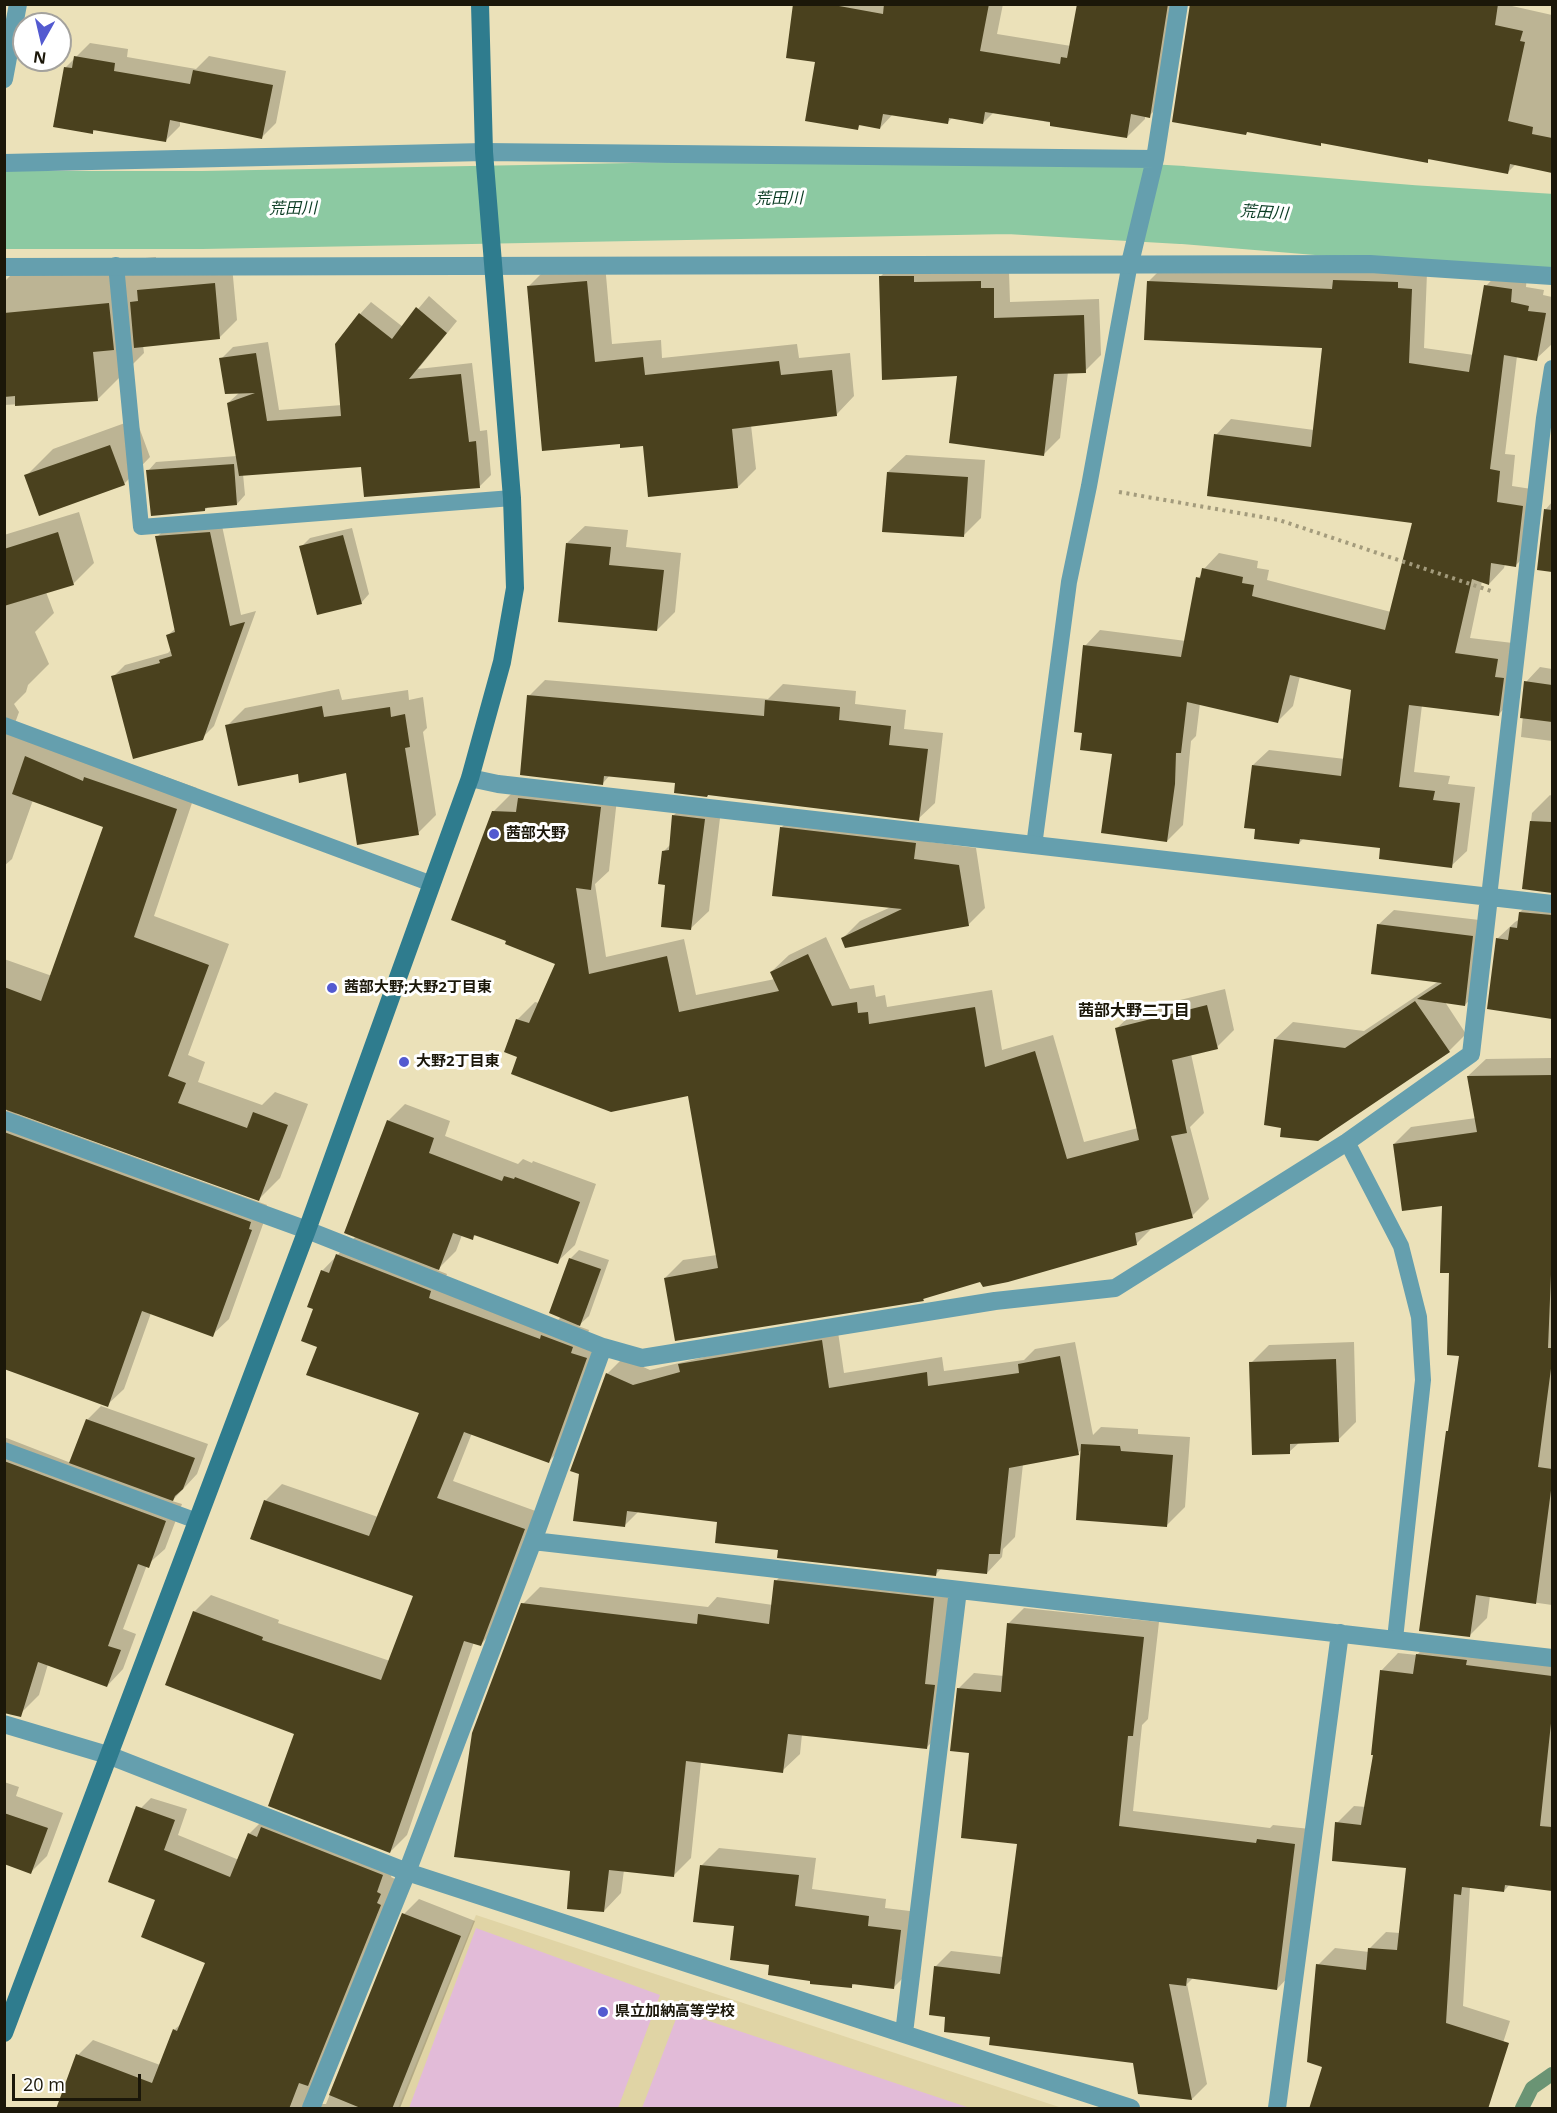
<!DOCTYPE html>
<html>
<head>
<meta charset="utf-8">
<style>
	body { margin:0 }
	#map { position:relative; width:1557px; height:2113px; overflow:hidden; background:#ebe1b9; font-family:"Open Sans",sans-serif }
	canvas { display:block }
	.frame { position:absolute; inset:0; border:6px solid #1b1709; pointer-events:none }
	.north { position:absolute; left:12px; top:12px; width:60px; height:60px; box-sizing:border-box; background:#fff; border:2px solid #a4a29d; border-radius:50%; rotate:188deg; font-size:16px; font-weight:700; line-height:24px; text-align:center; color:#1b1709 }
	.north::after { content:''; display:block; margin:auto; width:21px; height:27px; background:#535ad0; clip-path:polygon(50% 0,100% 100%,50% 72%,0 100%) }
	.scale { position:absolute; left:12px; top:2074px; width:129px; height:27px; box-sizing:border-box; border:3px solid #1b1709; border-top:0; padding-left:8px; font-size:18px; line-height:21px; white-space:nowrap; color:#1b1709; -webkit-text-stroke:4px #fff; paint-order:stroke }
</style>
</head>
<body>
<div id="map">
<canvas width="1557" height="2113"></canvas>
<div class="frame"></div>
<div class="north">N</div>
<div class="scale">20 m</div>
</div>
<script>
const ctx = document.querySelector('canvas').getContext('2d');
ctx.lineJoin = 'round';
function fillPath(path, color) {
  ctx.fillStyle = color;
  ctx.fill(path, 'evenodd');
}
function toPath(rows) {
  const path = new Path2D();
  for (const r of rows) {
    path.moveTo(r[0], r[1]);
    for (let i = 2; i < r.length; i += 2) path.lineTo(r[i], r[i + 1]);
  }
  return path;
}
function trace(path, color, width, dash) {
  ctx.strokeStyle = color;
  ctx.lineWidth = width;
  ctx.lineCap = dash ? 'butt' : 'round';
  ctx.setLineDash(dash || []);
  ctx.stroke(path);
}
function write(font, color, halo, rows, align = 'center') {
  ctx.font = font + ' "Open Sans","Noto Sans JP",sans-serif';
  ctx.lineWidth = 6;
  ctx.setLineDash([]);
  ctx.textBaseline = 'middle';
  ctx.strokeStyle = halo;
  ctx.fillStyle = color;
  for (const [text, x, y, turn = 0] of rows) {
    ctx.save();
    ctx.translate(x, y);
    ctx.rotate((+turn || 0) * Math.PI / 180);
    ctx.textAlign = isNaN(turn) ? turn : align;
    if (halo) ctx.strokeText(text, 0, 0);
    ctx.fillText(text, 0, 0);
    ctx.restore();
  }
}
const built = toPath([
	[476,1915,1062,2108,398,2108]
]);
const green = toPath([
	[476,1928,660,1995,618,2108,409,2108],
	[679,2011,970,2108,642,2108]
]);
const shadow = toPath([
	[795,4,1003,4,997,34,1071,46,1078,4,1183,4,1167,98,1149,116,1145,115,1145,119,1127,137,994,112,983,123,953,117,947,123,893,114,880,128,861,124,857,128,816,60],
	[1336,4,1513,4,1512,6,1552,15,1552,172,1516,164,1507,173,1431,158,1427,161],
	[90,43,128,49,127,57,196,69,209,56,286,71,276,123,262,137,180,121,180,126,165,141,96,129,92,133,66,67],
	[156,257,157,273,232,266,237,320,219,338,143,345,144,353,97,400,4,405,4,282,16,270],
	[896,261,1009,272,1010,302,1099,299,1101,355,1085,371,1068,372,1060,438,1044,454,958,375,880,277],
	[605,264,612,344,661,340,662,358,797,344,799,358,850,353,854,396,837,414,751,425,756,469,738,487,645,445,621,442,528,287,546,269],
	[1350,264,1427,273,1424,348,1474,355,1486,286,1501,270,1527,274,1526,287,1544,290,1543,295,1552,297,1552,344,1536,359,1517,356,1505,454,1515,455,1512,486,1538,490,1532,549,1516,565,1505,564,1504,568,1489,584,1482,581,1470,638,1513,643,1514,698,1499,714,1422,705,1414,772,1450,776,1448,784,1475,787,1467,851,1451,866,1382,847,1304,838,1299,843,1257,828,1253,765,1269,750,1345,759,1353,689,1300,676,1293,706,1278,721,1200,703,1196,736,1191,741,1183,825,1167,841,1114,752,1085,646,1100,630,1186,641,1198,578,1203,573,1204,569,1219,553,1258,561,1257,568,1269,570,1267,580,1391,612,1414,521,1216,435,1231,419,1314,430,1324,347,1148,282,1164,266,1341,273],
	[429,296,457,321,418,369,472,363,480,431,487,430,491,475,479,487,362,465,243,474,245,495,237,504,209,506,205,510,148,471,156,462,237,456,228,403,240,392,221,359,233,347,268,342,279,410,342,405,360,314,371,302,403,327],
	[136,419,150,457,124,484,26,476,53,449],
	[906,455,985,460,981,518,963,536,888,472],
	[1552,502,1552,570,1539,568,1546,509],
	[79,512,94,563,73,584,46,592,54,613,35,632,49,664,28,685,26,692,14,704,19,712,15,723,197,788,154,916,229,944,188,1055,205,1062,198,1082,262,1105,275,1092,308,1104,280,1178,259,1199,12,1109,17,1114,267,1205,264,1212,267,1213,229,1319,212,1335,151,1313,124,1389,107,1405,4,1368,4,1113,9,1108,4,1108,4,959,52,976,105,826,33,800,12,859,4,866,4,535],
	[221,521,241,615,256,611,214,726,202,738,113,677,125,665,168,653,172,649,168,635,176,628,157,537,169,525],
	[585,526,628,530,626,547,681,553,675,612,657,630,567,543],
	[352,528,369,594,361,603,301,547,310,538],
	[1540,667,1552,669,1552,741,1521,737,1526,682],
	[545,680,768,699,783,684,856,691,855,704,906,710,904,729,943,733,935,803,918,819,677,781,610,775,603,783,529,696],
	[339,689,342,700,408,690,409,700,423,697,427,728,423,732,436,815,418,833,347,771,227,726,245,708],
	[618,790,609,871,595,884,606,957,684,939,696,995,775,979,771,972,789,955,826,937,850,989,874,985,876,997,885,995,887,1007,992,990,1002,1050,1053,1035,1084,1142,1138,1128,1117,1028,1135,1011,1225,989,1234,1030,1217,1047,1191,1054,1204,1113,1190,1127,1209,1199,1192,1216,1153,1227,1137,1243,981,1281,926,1296,923,1300,665,1278,683,1260,717,1255,689,1094,519,1056,517,1020,535,1002,539,1003,557,963,494,811,511,794],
	[1550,795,1552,796,1552,892,1523,888,1532,813],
	[691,798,722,801,709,911,691,928,667,884,663,852,671,844,673,816],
	[798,811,930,842,976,848,985,908,968,925,843,938,860,921,891,907,781,828],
	[1538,895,1552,896,1552,1017,1489,1008,1497,939,1515,922,1520,919,1520,912],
	[1394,910,1488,921,1480,989,1465,1005,1445,1002,1466,1034,1449,1051,1317,1140,1275,1039,1293,1022,1364,1031,1439,981,1378,925],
	[1552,1058,1552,1605,1490,1596,1487,1618,1469,1636,1450,1430,1461,1354,1444,1204,1394,1144,1411,1127,1476,1118,1468,1076,1486,1059],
	[405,1104,450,1121,445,1136,518,1164,523,1159,532,1163,533,1161,596,1184,575,1245,557,1262,477,1234,472,1238,462,1235,456,1251,437,1270,447,1274,444,1281,556,1322,561,1317,570,1259,579,1250,609,1260,589,1316,578,1326,589,1330,587,1336,603,1342,566,1444,549,1461,472,1433,453,1481,541,1513,498,1627,481,1644,474,1642,407,1835,390,1852,296,1733,194,1612,211,1595,279,1620,278,1623,390,1661,415,1595,265,1501,282,1484,378,1517,421,1413,319,1346,315,1308,322,1271,356,1236,388,1121],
	[837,1325,844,1373,942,1357,944,1371,1024,1360,1035,1349,1075,1342,1093,1435,1101,1427,1138,1429,1138,1434,1190,1437,1185,1507,1167,1525,1082,1449,1078,1453,1023,1464,1015,1537,1003,1549,1002,1557,987,1573,942,1568,936,1574,779,1549,719,1521,639,1511,625,1525,607,1374,623,1358,650,1370],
	[1354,1342,1356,1422,1338,1440,1300,1442,1289,1452,1251,1363,1269,1345],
	[101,1406,208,1444,197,1474,172,1501,182,1504,165,1549,147,1565,123,1629,136,1634,123,1669,107,1686,48,1664,39,1695,22,1712,4,1707,4,1437,71,1463,87,1420],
	[793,1563,951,1581,944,1730,927,1747,802,1734,800,1754,782,1771,701,1762,691,1858,674,1875,624,1870,621,1893,604,1911,572,1870,523,1604,540,1587,708,1607,717,1597,773,1605,776,1581],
	[1024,1608,1159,1622,1148,1719,1142,1725,1133,1811,1270,1828,1273,1825,1310,1829,1292,1973,1277,1989,1193,1978,1187,1984,1207,2084,1192,2099,1134,2062,992,2036,947,2016,935,1967,951,1951,1003,1957,1018,1843,971,1752,959,1688,974,1673,1004,1676,1008,1624],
	[1434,1637,1552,1657,1552,1890,1510,1884,1504,1891,1470,1887,1463,2006,1510,2021,1482,2108,1324,2066,1318,1965,1335,1948,1369,1952,1369,1949,1386,1932,1400,1933,1408,1867,1337,1823,1354,1806,1366,1807,1375,1754,1381,1671,1398,1653,1417,1655],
	[4,1782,19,1787,16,1796,63,1813,47,1856,31,1872,4,1862],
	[151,1798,187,1809,178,1835,239,1860,249,1834,264,1819,397,1860,391,1877,395,1879,316,2099,323,2104,326,2104,404,1914,419,1899,475,1921,400,2108,57,2108,78,2055,93,2040,160,2065,174,2030,182,2023,207,1962,157,1899,136,1813],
	[719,1848,816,1858,812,1889,886,1899,885,1908,918,1912,911,1970,893,1988,855,1983,851,1987,812,1980,770,1964,736,1925,702,1865]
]);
const stream = toPath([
	[1522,2108,1532,2088,1552,2074]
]);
const river = toPath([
	[4,210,202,210,1009,195,1182,205,1412,224,1552,233]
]);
const building = toPath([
	[793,4,828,4,883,14,884,4,989,4,980,51,1060,64,1061,57,1067,58,1077,4,1168,4,1150,118,1131,114,1127,138,1050,126,1050,122,985,112,983,124,949,118,948,124,883,114,880,129,859,125,858,130,805,121,815,62,786,58],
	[1190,4,1498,4,1495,25,1523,31,1520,41,1525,42,1508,121,1533,127,1532,134,1552,138,1552,173,1510,164,1508,174,1428,159,1428,163,1321,143,1321,146,1247,132,1246,135,1172,122],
	[74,56,115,63,114,71,190,84,193,70,273,85,262,139,170,120,166,142,93,130,93,134,53,127,64,67,72,68],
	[879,276,914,276,914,282,981,281,981,288,994,288,994,318,1084,315,1086,373,1054,374,1044,456,949,443,957,376,882,380],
	[1333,280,1398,282,1398,288,1412,289,1409,363,1469,372,1484,285,1512,289,1511,302,1529,306,1528,311,1546,313,1537,361,1504,355,1490,469,1500,471,1497,502,1523,506,1516,567,1491,563,1489,585,1472,579,1455,653,1498,659,1495,677,1504,678,1499,716,1409,705,1399,787,1435,791,1433,800,1460,803,1452,868,1379,859,1380,848,1300,839,1299,844,1254,839,1255,829,1244,828,1252,765,1341,776,1351,690,1290,675,1278,723,1187,702,1181,753,1176,753,1175,784,1167,842,1101,833,1112,754,1080,750,1082,733,1074,732,1083,645,1181,657,1196,577,1200,578,1202,568,1243,577,1242,583,1254,585,1252,596,1385,630,1412,523,1207,496,1214,434,1311,447,1322,348,1144,340,1147,281,1332,289],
	[587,281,595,362,643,357,645,375,779,361,781,375,832,370,837,416,732,429,738,488,648,497,643,446,620,448,620,444,542,451,527,286],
	[215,283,220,339,134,348,130,302,138,301,137,290],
	[109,303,114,350,93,352,98,401,15,406,15,396,4,397,4,313],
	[416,307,447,333,409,379,461,374,469,442,476,441,480,488,364,497,361,467,239,476,227,403,255,393,225,394,219,358,256,353,267,421,341,416,335,344,359,313,392,339],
	[110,445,125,485,39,516,24,475],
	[234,464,237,505,205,508,205,511,151,516,146,470],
	[887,472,968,477,964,537,882,532],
	[1544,509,1552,510,1552,572,1537,570],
	[58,532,74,585,4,606,4,549],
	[210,532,230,626,245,622,203,740,133,759,111,676,160,663,159,660,172,656,166,635,175,632,155,536],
	[343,535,362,604,317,615,299,546],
	[566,543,611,547,609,565,664,570,657,631,558,622],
	[1524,681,1552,685,1552,722,1520,718],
	[527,695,764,716,765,700,840,707,839,720,891,726,889,745,928,749,919,821,708,795,707,797,674,793,675,783,604,776,603,785,520,775],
	[322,706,324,717,390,707,391,717,405,714,410,747,405,748,419,835,357,845,346,773,299,783,298,774,238,786,225,725],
	[25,756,83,781,84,777,177,809,134,937,209,965,168,1076,186,1083,178,1103,247,1128,253,1112,288,1125,259,1201,4,1109,4,987,41,1001,103,827,12,794],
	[518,798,601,807,591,890,576,888,589,974,667,956,679,1012,779,991,770,972,808,954,832,1006,857,1002,858,1013,868,1012,869,1024,975,1007,985,1067,1035,1051,1067,1159,1139,1140,1115,1028,1207,1005,1218,1049,1172,1060,1187,1133,1171,1136,1193,1218,1135,1233,1137,1245,1008,1282,983,1287,980,1282,923,1299,924,1301,675,1341,664,1278,718,1268,688,1096,611,1112,511,1074,517,1057,504,1052,516,1019,529,1023,555,964,505,944,506,941,451,920,492,811,516,812],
	[672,815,705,819,691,930,661,927,665,885,658,884,662,851,669,850],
	[1530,821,1552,822,1552,893,1522,889],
	[780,827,916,843,914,859,959,865,969,926,845,948,841,938,902,909,772,896],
	[1519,912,1552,915,1552,1019,1487,1009,1496,938,1508,940,1510,927,1517,928],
	[1377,924,1473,936,1465,1006,1417,999,1442,983,1371,974],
	[1415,1001,1450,1052,1318,1141,1280,1137,1281,1128,1264,1125,1274,1039,1345,1048],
	[1552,1075,1552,1250,1548,1348,1552,1348,1552,1361,1538,1467,1552,1469,1552,1483,1536,1604,1476,1595,1470,1637,1419,1631,1446,1431,1448,1431,1459,1356,1447,1355,1449,1273,1440,1273,1442,1206,1402,1211,1393,1144,1477,1132,1467,1076],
	[387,1120,434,1138,429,1153,502,1181,504,1176,514,1179,515,1177,580,1202,558,1264,474,1235,473,1240,453,1233,439,1270,344,1233],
	[4,1132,251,1222,249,1229,252,1230,213,1337,142,1311,108,1407,4,1369],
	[336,1254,431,1291,429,1298,540,1339,541,1335,573,1347,571,1353,587,1358,549,1463,464,1432,437,1498,525,1529,481,1646,464,1641,390,1853,268,1806,294,1734,165,1685,193,1611,263,1637,262,1640,381,1680,413,1596,250,1539,264,1500,369,1536,419,1413,306,1375,317,1347,301,1341,313,1309,307,1307,321,1270,329,1273],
	[569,1258,601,1269,580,1326,549,1313],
	[822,1340,829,1388,927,1372,928,1386,1019,1373,1018,1364,1060,1356,1079,1455,1009,1468,1000,1554,989,1554,987,1574,937,1569,936,1576,777,1558,778,1550,715,1543,717,1522,627,1511,625,1527,573,1521,579,1474,570,1471,606,1373,633,1385,680,1372,678,1364],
	[1336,1359,1339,1442,1290,1444,1290,1454,1252,1455,1249,1362],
	[86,1419,195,1458,183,1489,175,1496,173,1501,69,1463],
	[1081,1444,1120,1446,1121,1451,1173,1455,1167,1527,1076,1520],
	[4,1461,166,1521,149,1568,138,1564,108,1646,121,1650,107,1687,38,1662,21,1717,4,1713],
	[774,1580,934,1598,925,1684,935,1685,927,1749,788,1734,783,1773,686,1761,674,1877,609,1870,604,1912,567,1909,570,1871,454,1857,472,1733,521,1603,697,1624,698,1614,769,1624],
	[1007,1623,1144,1637,1133,1736,1128,1736,1119,1826,1256,1843,1257,1839,1295,1844,1277,1990,1187,1978,1186,1986,1169,1984,1192,2100,1138,2094,1133,2063,989,2045,990,2037,944,2032,945,2017,929,2015,934,1966,1000,1974,1017,1844,961,1838,969,1753,950,1751,957,1688,1001,1692],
	[1416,1654,1467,1660,1466,1665,1552,1676,1552,1714,1540,1826,1552,1827,1552,1891,1505,1885,1504,1892,1462,1887,1461,1895,1454,1894,1446,2023,1509,2043,1488,2109,1309,2109,1322,2067,1307,2062,1316,1964,1366,1970,1368,1948,1397,1950,1406,1868,1332,1861,1335,1822,1361,1825,1373,1755,1371,1755,1380,1670,1413,1674],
	[136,1806,175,1820,164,1850,230,1877,248,1833,257,1837,261,1827,383,1875,377,1892,381,1894,377,1903,381,1905,308,2086,299,2083,289,2109,56,2109,76,2054,152,2083,173,2029,177,2031,205,1963,141,1937,155,1900,108,1882],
	[4,1813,48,1828,31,1874,4,1864],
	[700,1865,799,1875,795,1906,869,1916,868,1926,901,1930,894,1989,852,1984,852,1988,810,1984,810,1981,768,1975,769,1965,730,1960,734,1926,693,1922],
	[402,1913,461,1936,392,2109,363,2109,329,2095]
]);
const path = toPath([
	[1119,492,1279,520,1494,592]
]);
const lane = toPath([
	[116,265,141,527,512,498],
	[4,725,432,884],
	[1034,846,1069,582,1089,486,1130,263],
	[1489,897,1544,418,1552,368],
	[1347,1142,1401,1246,1419,1317,1423,1380,1395,1639],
	[4,1450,197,1521]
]);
const street = toPath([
	[4,79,18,4],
	[4,163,484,152,1155,159],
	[1130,263,1155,159,1179,4],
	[4,267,1370,264,1552,276],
	[470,778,498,784,1552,904],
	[4,1120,307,1230,603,1347,642,1358,995,1301,1115,1288,1347,1142,1471,1054,1489,897],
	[533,1541,1552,1658],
	[4,1724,108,1755,407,1872,1131,2108],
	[904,2033,958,1590],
	[311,2108,407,1872,533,1541,603,1347],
	[1277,2108,1340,1633]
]);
const secondary = toPath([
	[4,2033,307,1230,470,778,502,662,515,588,512,498,484,152,480,4]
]);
const markers = [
	[494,834,6,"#535ad0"],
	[332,988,6,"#535ad0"],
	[404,1062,6,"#535ad0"],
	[603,2012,6,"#535ad0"]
];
const poiNames = [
	["茜部大野",506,834],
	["茜部大野;大野2丁目東",344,988],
	["大野2丁目東",416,1062],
	["県立加納高等学校",615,2012]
];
const waterNames = [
	["荒田川",779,199,-1],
	["荒田川",293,209,-1],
	["荒田川",1264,213,4]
];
const neighbourhoodNames = [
	["茜部大野二丁目",1134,1011]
];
fillPath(built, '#e0d4a5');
fillPath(green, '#e2bbd8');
fillPath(shadow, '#0003');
trace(stream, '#6a9474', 14);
trace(river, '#8cc9a2', 78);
fillPath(building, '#4a411e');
trace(path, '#a39b7c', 4, [3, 4.5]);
trace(lane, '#659fae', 16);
trace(street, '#659fae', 18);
trace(secondary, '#2f7c8e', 18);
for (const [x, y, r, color] of markers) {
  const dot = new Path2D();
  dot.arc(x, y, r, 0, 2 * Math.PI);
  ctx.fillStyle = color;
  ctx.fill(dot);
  trace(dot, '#fff', 2);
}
write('bold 15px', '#1b1709', '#fff', poiNames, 'left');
write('italic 16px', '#093b22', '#fff', waterNames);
write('bold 16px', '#1b1709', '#fff', neighbourhoodNames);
</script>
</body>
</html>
